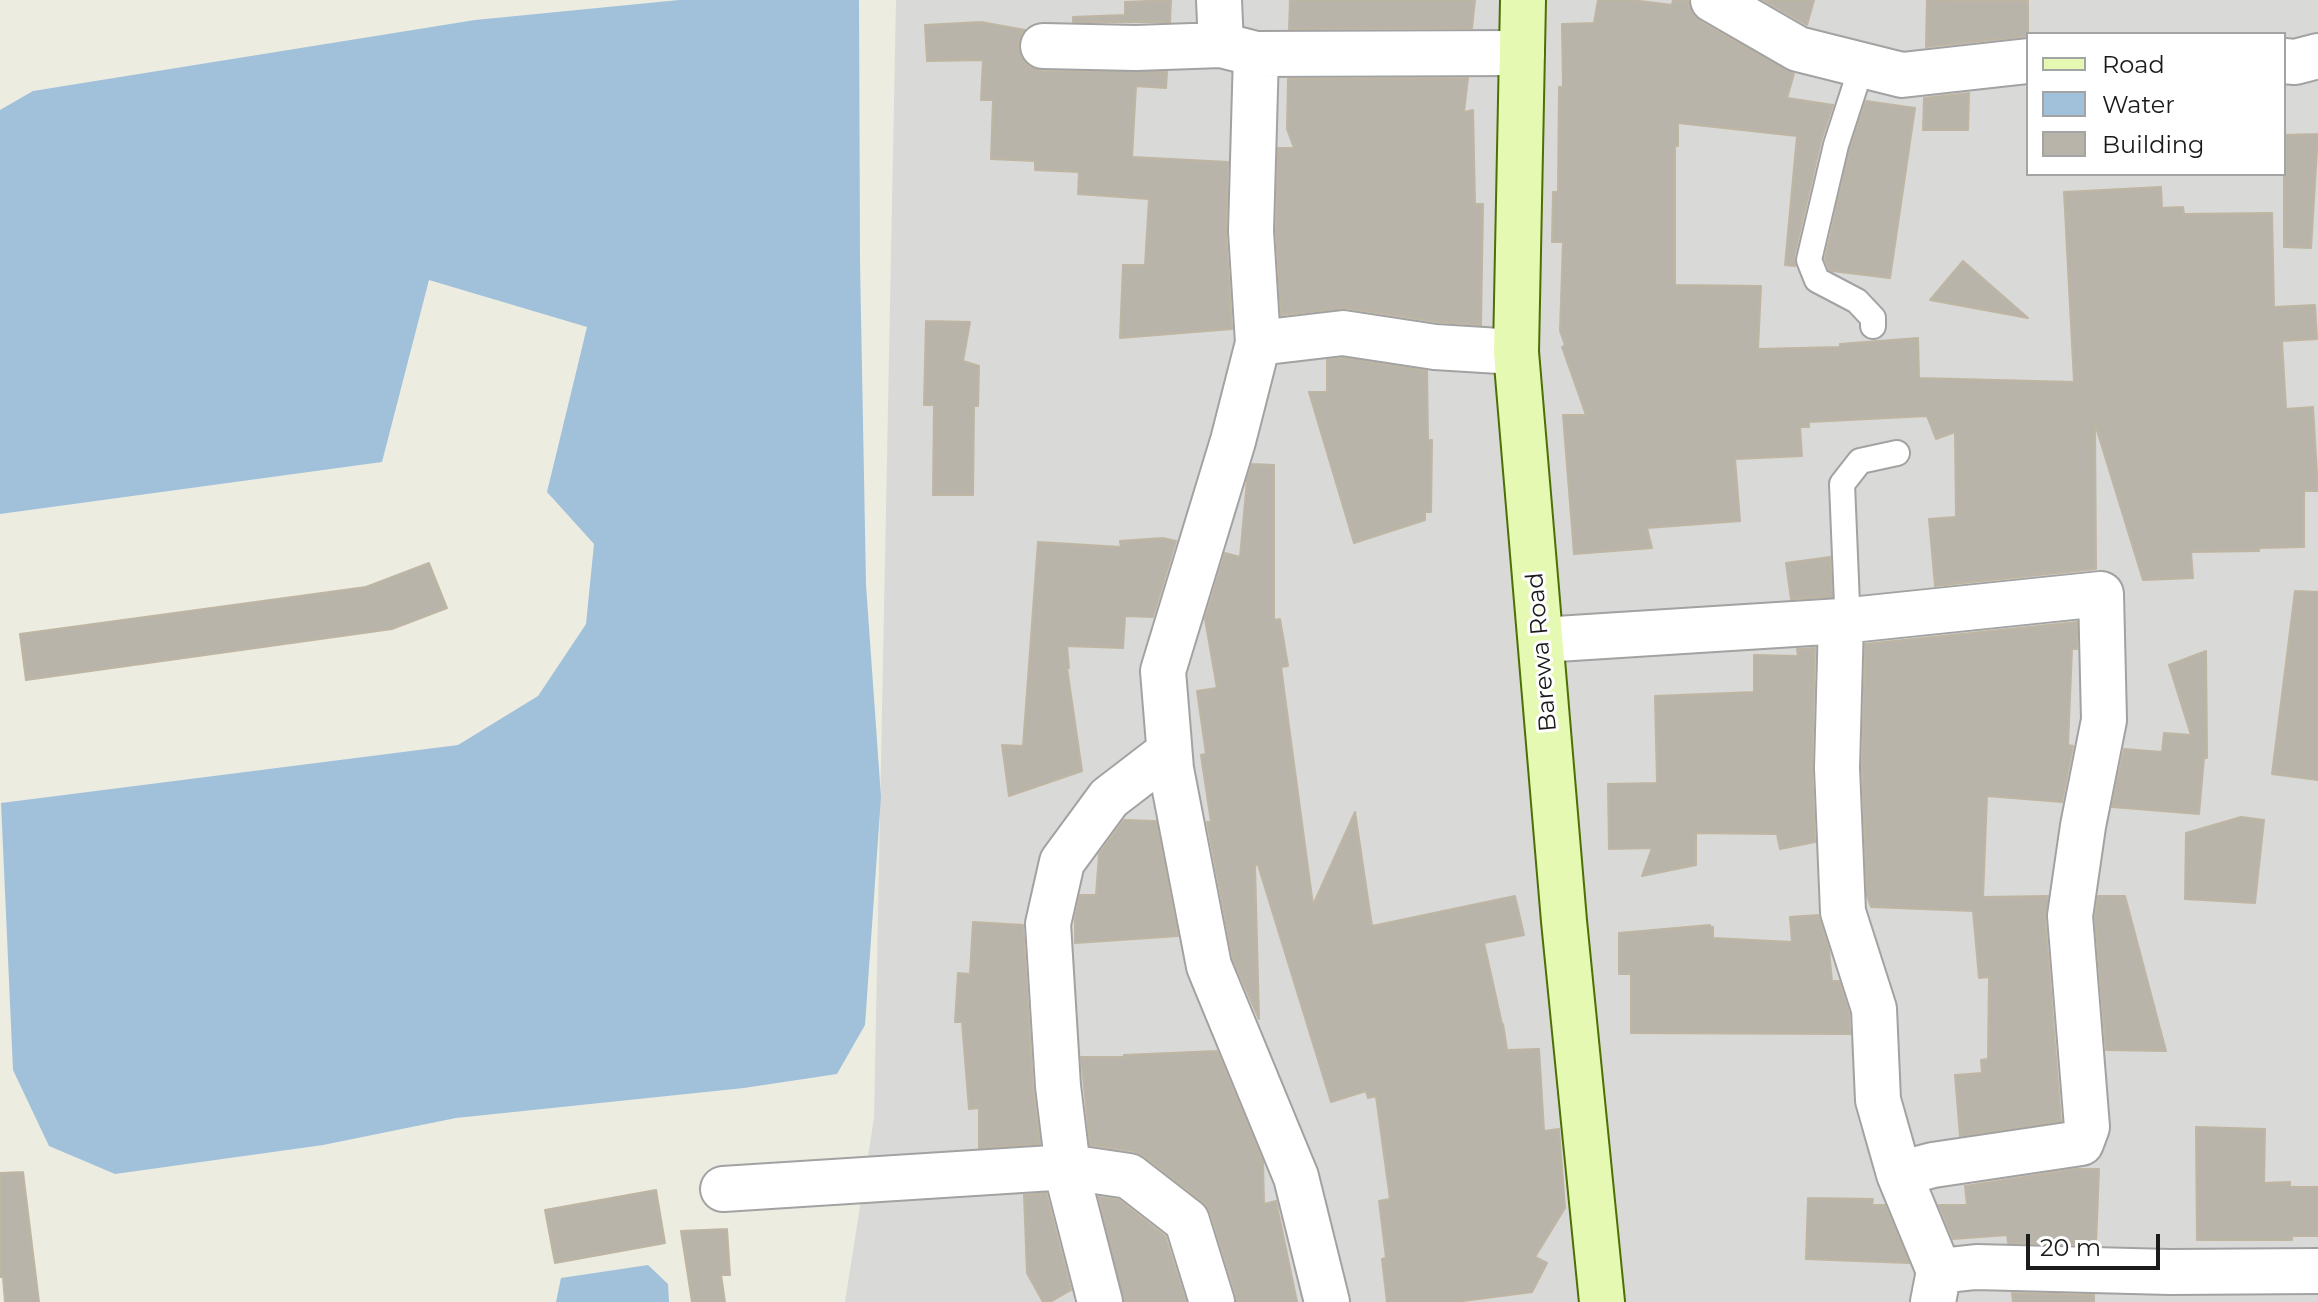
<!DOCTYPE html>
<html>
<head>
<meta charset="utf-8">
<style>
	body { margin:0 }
	#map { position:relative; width:2318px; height:1302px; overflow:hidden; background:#edece1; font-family:Montserrat,sans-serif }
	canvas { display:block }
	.legend { position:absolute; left:2026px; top:32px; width:260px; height:144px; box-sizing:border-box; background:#fff; border:2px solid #a4a4a4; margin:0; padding:10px 14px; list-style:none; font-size:24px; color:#1b1b1b }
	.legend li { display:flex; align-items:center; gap:16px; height:40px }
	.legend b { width:40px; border:2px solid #a4a4a4 }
	.scale { position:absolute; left:2026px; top:1234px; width:134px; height:36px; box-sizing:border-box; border:4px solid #1b1b1b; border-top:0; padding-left:10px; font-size:24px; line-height:28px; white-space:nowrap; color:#1b1b1b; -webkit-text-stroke:6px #fff; paint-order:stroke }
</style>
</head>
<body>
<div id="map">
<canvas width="2318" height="1302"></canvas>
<ul class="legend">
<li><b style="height:10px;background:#e6f9b3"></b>Road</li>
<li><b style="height:22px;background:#a1c1db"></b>Water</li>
<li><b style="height:22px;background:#b9b4aa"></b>Building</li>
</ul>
<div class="scale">20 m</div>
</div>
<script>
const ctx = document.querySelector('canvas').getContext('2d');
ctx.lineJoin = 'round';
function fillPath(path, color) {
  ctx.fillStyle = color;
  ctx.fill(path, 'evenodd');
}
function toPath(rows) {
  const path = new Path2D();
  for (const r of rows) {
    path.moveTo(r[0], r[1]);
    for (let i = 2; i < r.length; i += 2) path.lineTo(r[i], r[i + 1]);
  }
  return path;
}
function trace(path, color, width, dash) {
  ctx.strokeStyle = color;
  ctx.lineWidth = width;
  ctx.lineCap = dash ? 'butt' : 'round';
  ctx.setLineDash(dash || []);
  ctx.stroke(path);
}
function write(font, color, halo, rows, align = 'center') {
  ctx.font = font + ' Montserrat,sans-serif';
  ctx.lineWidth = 6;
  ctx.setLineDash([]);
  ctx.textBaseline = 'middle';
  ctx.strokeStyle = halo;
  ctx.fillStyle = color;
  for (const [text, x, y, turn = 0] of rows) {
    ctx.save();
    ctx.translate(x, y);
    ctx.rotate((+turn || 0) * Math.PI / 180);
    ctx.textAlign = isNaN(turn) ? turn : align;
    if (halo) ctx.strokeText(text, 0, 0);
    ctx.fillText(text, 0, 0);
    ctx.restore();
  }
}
const residential = toPath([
	[896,0,2318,0,2318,1302,845,1302,874,1118],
	[2028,34,2284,34,2284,174,2028,174]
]);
const water = toPath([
	[679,0,859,0,860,261,866,585,881,797,865,1025,837,1074,744,1088,456,1118,323,1145,115,1174,49,1146,13,1070,1,803,458,745,538,696,586,624,594,544,547,492,587,327,429,280,382,462,0,514,0,110,33,91,475,20],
	[648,1265,668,1284,669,1302,556,1302,561,1278]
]);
const building = toPath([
	[1171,0,1170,22,1073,22,1073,17,1125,15,1125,2,1171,0],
	[1290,0,1475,0,1472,28,1289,29,1290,0],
	[1598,0,1632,0,1672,5,1673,0,1688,1,1692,13,1701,22,1794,74,1787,98,1833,105,1821,141,1794,257,1795,266,1785,265,1797,136,1678,123,1678,146,1675,146,1675,285,1761,286,1758,349,1840,347,1840,344,1918,338,1919,378,2074,382,2064,192,2161,187,2162,208,2183,207,2184,214,2272,213,2274,307,2315,305,2317,339,2282,341,2286,409,2313,407,2318,491,2304,491,2304,547,2259,548,2259,551,2191,552,2193,578,2143,580,2095,424,2096,569,1935,586,1929,519,1956,517,1955,432,1936,439,1927,416,1809,422,1809,427,1800,427,1802,456,1735,459,1740,521,1647,528,1652,548,1574,554,1563,415,1586,415,1562,347,1565,345,1560,331,1563,242,1552,242,1553,192,1558,192,1559,87,1563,87,1562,24,1594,23,1598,0],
	[1763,0,1814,0,1807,25,1763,0],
	[1927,0,2028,1,2028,36,1926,47,1927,0],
	[981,22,1025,30,1021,34,1018,45,1021,57,1029,67,1042,71,1167,72,1166,88,1136,86,1132,157,1228,162,1226,233,1232,329,1120,338,1123,265,1145,265,1149,199,1078,194,1079,172,1035,170,1035,161,991,159,993,100,981,100,983,60,927,61,925,25,981,22],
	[1468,78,1464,112,1473,110,1475,204,1483,204,1481,325,1438,322,1346,308,1281,315,1276,231,1278,148,1294,148,1287,129,1288,79,1468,78],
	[1969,93,1968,130,1923,130,1924,98,1969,93],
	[1866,101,1915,108,1890,278,1832,271,1829,269,1825,259,1850,149,1866,101],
	[2318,134,2311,248,2284,247,2284,135,2318,134],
	[1963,261,2028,318,1930,300,1963,261],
	[926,321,970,322,963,361,979,366,978,406,974,406,973,495,933,495,934,405,924,405,926,321],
	[1343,358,1427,371,1428,440,1432,440,1431,512,1425,512,1425,520,1354,543,1309,392,1327,392,1327,360,1343,358],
	[1252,464,1274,465,1274,620,1280,619,1288,666,1281,667,1313,905,1355,812,1372,926,1515,896,1524,935,1484,943,1502,1024,1503,1024,1507,1050,1539,1049,1544,1131,1559,1129,1565,1208,1535,1257,1547,1263,1532,1292,1455,1302,1387,1302,1382,1259,1386,1258,1379,1201,1390,1199,1376,1096,1368,1098,1366,1091,1331,1102,1258,865,1255,865,1259,1019,1233,959,1207,822,1211,822,1201,755,1206,754,1197,691,1217,688,1205,619,1225,553,1240,557,1247,480,1252,464],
	[1163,538,1176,541,1153,617,1125,616,1123,648,1067,646,1069,668,1067,668,1082,771,1009,796,1002,745,1023,746,1038,542,1121,547,1120,541,1163,538],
	[1830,557,1832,597,1791,599,1786,563,1830,557],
	[429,563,447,608,392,629,26,680,20,634,366,587,429,563],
	[2295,591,2318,592,2318,780,2272,774,2295,591],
	[2077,622,2077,649,2072,649,2068,745,2073,746,2062,802,1987,796,1983,897,2048,896,2045,918,2061,1121,1960,1136,1955,1075,1982,1073,1981,1060,1988,1059,1989,977,1979,978,1973,911,1871,907,1867,896,1862,768,1865,644,2077,622],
	[1815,648,1812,767,1815,842,1780,849,1777,834,1696,833,1696,865,1642,876,1652,848,1609,849,1608,784,1657,783,1655,696,1754,692,1754,655,1798,656,1797,649,1815,648],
	[2206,651,2207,758,2204,758,2199,814,2112,807,2124,749,2162,752,2164,733,2191,735,2169,665,2206,651],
	[2241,817,2264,820,2255,903,2185,899,2186,833,2241,817],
	[1124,820,1156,821,1178,936,1075,943,1075,919,1080,895,1096,895,1099,854,1124,820],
	[2098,896,2125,896,2166,1051,2106,1050,2095,917,2098,896],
	[1818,915,1829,950,1832,981,1839,981,1849,1013,1850,1034,1631,1033,1631,974,1619,974,1619,933,1710,925,1710,927,1713,927,1713,938,1792,942,1790,917,1818,915],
	[973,922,1023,925,1033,1088,1040,1144,979,1148,979,1108,969,1109,962,1022,955,1022,958,973,970,974,973,922],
	[1217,1051,1263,1162,1264,1204,1276,1201,1297,1302,1236,1302,1236,1295,1211,1214,1203,1202,1144,1156,1133,1151,1090,1145,1081,1057,1124,1057,1124,1055,1217,1051],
	[2196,1127,2265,1129,2264,1183,2290,1182,2290,1187,2318,1187,2318,1236,2292,1236,2292,1240,2197,1240,2196,1127],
	[2076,1169,2099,1169,2096,1245,2008,1243,2007,1235,1953,1239,1939,1205,1967,1205,1965,1186,2076,1169],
	[23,1172,39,1302,5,1302,3,1277,0,1277,0,1173,23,1172],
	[656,1190,665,1243,555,1263,545,1210,656,1190],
	[1046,1193,1071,1290,1050,1302,1043,1302,1027,1273,1024,1195,1046,1193],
	[1099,1197,1119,1200,1165,1236,1186,1302,1124,1302,1099,1197],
	[1808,1198,1873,1199,1872,1205,1885,1205,1909,1263,1806,1259,1808,1198],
	[727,1229,730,1275,721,1275,725,1302,692,1302,681,1231,727,1229],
	[2012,1293,2094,1295,2094,1302,2013,1302,2012,1293]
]);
const lane = toPath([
	[1862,65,1836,145,1809,260,1817,280,1857,301,1873,318,1873,326],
	[1841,621,1847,604,1842,484,1860,461,1897,453]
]);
const street = toPath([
	[1219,0,1221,45,1256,54,1522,53],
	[1713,0,1798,49,1902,75,2028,61],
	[1043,46,1136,48,1221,45],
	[1256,54,1251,231,1258,343,1233,441,1163,671,1171,769,1209,966,1296,1177,1327,1302],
	[2284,61,2295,62,2318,56],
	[1258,343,1343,333,1435,347,1516,352],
	[1841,621,1837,768,1843,912,1874,1009,1878,1100,1899,1174,1939,1271,1933,1302],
	[1541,640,1841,621,2101,594,2104,720,2083,826,2070,916,2087,1127,2081,1143,1933,1165,1899,1174],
	[723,1189,1068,1167,1129,1176,1187,1221,1212,1302],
	[1939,1271,1976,1267,2170,1272,2318,1271],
	[1100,1302,1070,1185,1058,1086,1048,924,1062,862,1109,798,1169,752]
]);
const secondary = toPath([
	[1523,0,1516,352,1564,921,1602,1302]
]);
const streetNames = [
	["Barewa Road",1542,652,-95]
];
fillPath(residential, '#d9d9d8');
fillPath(water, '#a1c1db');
fillPath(building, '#b9b4aa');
trace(building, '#beb5a3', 2);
trace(lane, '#a2a2a2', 28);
trace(street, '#a2a2a2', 48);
trace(secondary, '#4d7005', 48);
trace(lane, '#fff', 24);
trace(street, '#fff', 44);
trace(secondary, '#e6f9b3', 44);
write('24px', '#1b1b1b', '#fff', streetNames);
</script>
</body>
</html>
